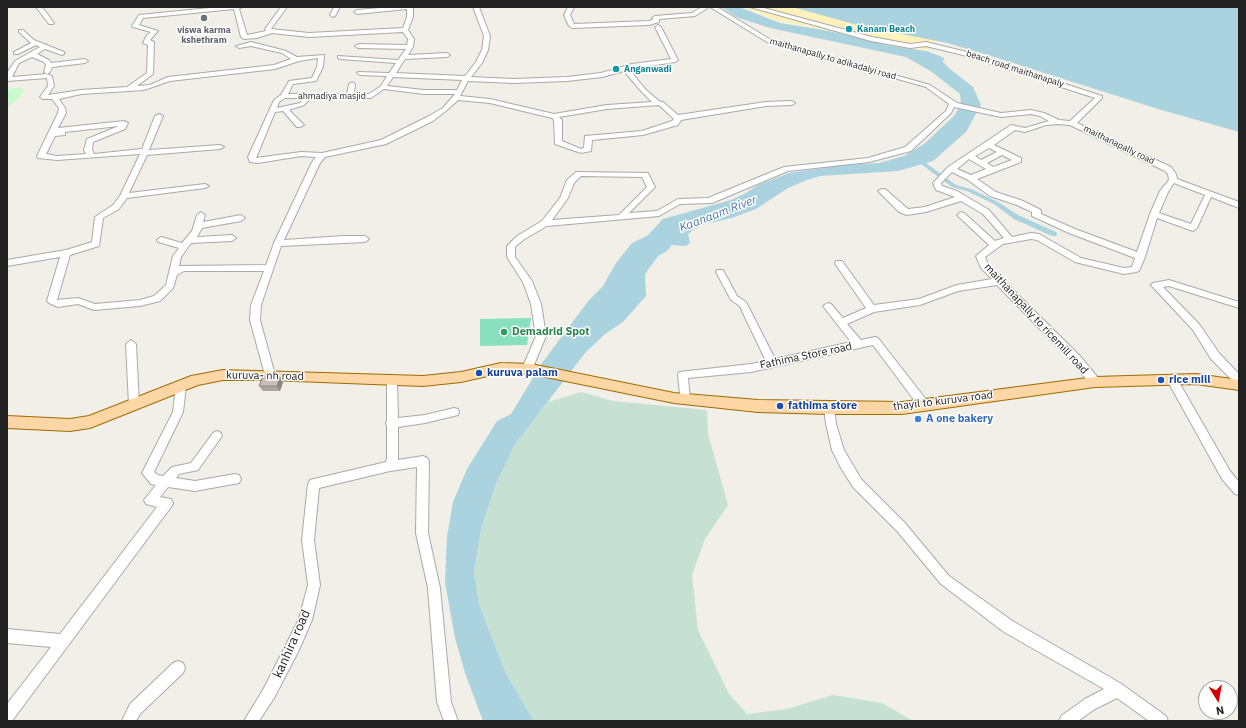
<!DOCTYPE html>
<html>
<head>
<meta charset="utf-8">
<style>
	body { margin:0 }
	#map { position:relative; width:1246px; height:728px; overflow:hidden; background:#f2efe9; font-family:"IBM Plex Sans",sans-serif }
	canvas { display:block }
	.frame { position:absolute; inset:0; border:8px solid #222; pointer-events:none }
	.north { position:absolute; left:1198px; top:680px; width:40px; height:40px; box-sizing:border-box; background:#fff; border:1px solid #a7a7a7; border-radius:50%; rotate:169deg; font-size:11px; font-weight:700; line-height:16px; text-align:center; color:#222 }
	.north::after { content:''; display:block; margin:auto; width:14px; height:18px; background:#d40000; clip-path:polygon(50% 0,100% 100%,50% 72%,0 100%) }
</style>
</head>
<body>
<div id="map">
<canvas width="1246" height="728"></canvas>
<div class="frame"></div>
<div class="north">N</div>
</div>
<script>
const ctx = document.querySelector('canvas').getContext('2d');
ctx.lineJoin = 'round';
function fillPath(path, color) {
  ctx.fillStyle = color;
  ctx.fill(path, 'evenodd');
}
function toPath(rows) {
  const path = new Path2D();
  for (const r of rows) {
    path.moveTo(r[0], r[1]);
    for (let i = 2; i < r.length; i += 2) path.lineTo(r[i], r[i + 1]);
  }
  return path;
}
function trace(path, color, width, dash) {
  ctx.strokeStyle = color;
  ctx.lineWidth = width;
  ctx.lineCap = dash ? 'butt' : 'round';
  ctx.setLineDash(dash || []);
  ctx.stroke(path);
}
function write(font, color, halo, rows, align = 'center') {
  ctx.font = font + ' "IBM Plex Sans",sans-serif';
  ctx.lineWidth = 3;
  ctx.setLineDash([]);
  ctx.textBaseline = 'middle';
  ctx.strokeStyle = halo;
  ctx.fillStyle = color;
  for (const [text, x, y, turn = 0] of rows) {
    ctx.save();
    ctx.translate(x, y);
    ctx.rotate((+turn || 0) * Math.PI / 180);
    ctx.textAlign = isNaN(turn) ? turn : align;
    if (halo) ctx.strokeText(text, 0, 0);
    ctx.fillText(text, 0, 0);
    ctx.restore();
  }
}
const wetland = toPath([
	[581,392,613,401,707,410,708,434,728,505,705,539,692,575,698,630,729,694,747,714,787,709,833,695,882,703,913,721,534,721,506,674,479,604,474,573,481,529,496,484,514,446,548,402]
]);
const sand = toPath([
	[743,7,792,7,937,41,926,50,891,46,813,27,777,21]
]);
const park = toPath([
	[21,87,24,90,20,97,7,107,7,89]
]);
const pitch = toPath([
	[531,318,527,345,480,346,480,319]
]);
const water = toPath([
	[721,7,739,7,780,23,829,31,891,46,926,51,940,56,944,58,943,62,950,69,973,87,981,105,966,132,933,161,898,171,820,176,807,180,788,188,756,209,732,218,705,224,693,230,688,234,690,243,686,246,672,245,667,251,658,256,645,274,646,296,623,322,605,334,585,353,514,446,496,484,481,529,474,573,479,604,506,674,534,721,483,721,465,673,455,638,445,582,447,536,453,502,467,469,497,421,511,414,542,363,589,300,603,286,616,263,632,243,647,236,663,219,731,200,744,194,758,185,789,173,844,165,879,163,904,156,924,144,955,115,961,103,960,94,932,72,906,57,770,28,736,17],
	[792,7,1239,7,1239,132,1158,109,988,55,947,43,861,26]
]);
const canal = toPath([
	[919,158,956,185,971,189,998,202,1018,215,1056,232,1057,234,1056,236,1052,236,1014,219,994,204,967,191,952,187,917,161,916,160,919,158]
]);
const minor = toPath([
	[36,7,42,7,54,23,53,24,49,24,36,7],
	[220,7,242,7,239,9,247,35,266,31,265,29,281,7,287,7,271,29,309,33,403,28,407,17,407,9,357,14,354,12,357,10,391,7,413,7,413,17,408,30,414,39,413,47,408,55,447,53,450,55,447,57,405,59,396,73,465,76,476,62,482,50,484,36,473,7,479,7,490,36,488,50,482,63,471,77,514,79,567,77,601,73,632,64,671,59,655,27,658,25,661,27,678,60,675,62,629,69,645,89,659,101,663,102,678,115,766,102,792,101,795,103,792,105,766,106,681,120,678,125,643,135,592,140,591,151,581,153,555,144,554,120,552,118,490,103,458,100,447,110,433,121,386,144,325,157,320,163,284,240,343,236,365,236,369,239,365,242,281,246,261,305,260,320,275,375,274,378,270,379,266,378,265,375,250,320,251,305,264,271,184,271,177,275,173,288,160,301,140,306,94,310,78,304,58,307,49,303,47,301,60,257,7,266,7,260,66,250,92,242,95,217,113,205,120,196,140,154,57,160,38,158,37,156,58,113,59,108,52,99,43,99,40,97,48,86,47,78,7,81,7,73,15,61,40,47,36,45,18,54,14,54,14,52,31,43,19,32,19,30,23,30,34,40,64,52,64,54,62,55,45,49,37,54,49,60,51,63,85,59,88,61,85,63,52,67,50,72,47,74,44,72,46,65,44,62,32,57,19,63,12,77,47,74,52,76,54,86,48,95,81,90,127,87,147,73,148,45,143,43,147,35,151,32,133,27,132,26,139,15,220,7],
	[234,9,241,37,244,39,257,38,272,33,309,37,403,32,408,39,407,45,358,44,355,46,358,48,406,49,398,60,338,56,338,58,340,59,396,63,389,73,358,72,357,73,360,75,387,76,381,86,369,94,354,94,355,84,352,82,349,84,347,94,288,94,293,84,316,81,323,67,324,55,297,57,286,51,251,42,236,46,239,48,251,46,282,53,291,59,274,65,168,77,150,85,137,86,153,74,154,42,150,40,158,31,139,25,143,18,234,9],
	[318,58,317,67,312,78,289,81,281,95,274,100,248,157,250,162,258,163,301,156,316,157,312,162,274,243,266,265,179,266,181,257,191,243,232,241,236,238,232,235,197,237,202,228,241,221,245,218,241,215,203,222,205,215,201,212,197,215,192,231,182,243,161,237,157,240,158,242,179,248,173,256,166,285,154,296,140,300,95,304,78,298,57,300,70,255,99,246,103,218,119,209,127,198,205,188,209,186,205,184,129,193,147,155,220,149,224,147,220,145,149,150,163,116,159,114,155,116,142,149,94,154,92,150,93,142,125,129,128,123,124,121,58,128,66,113,65,108,59,99,81,94,144,90,170,81,275,69,299,61,318,58],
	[624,71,641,91,652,102,607,105,554,114,490,99,460,96,468,81,514,83,567,81,602,77,624,71],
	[393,77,462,80,457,90,424,90,387,86,393,77],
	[384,89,424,94,455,94,443,108,427,117,381,140,322,153,301,152,256,158,275,112,283,111,297,127,300,127,304,125,289,110,304,105,311,98,371,98,384,89],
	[285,98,304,98,300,103,277,108,279,102,285,98],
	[659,105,674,119,672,121,642,131,585,136,584,148,581,149,562,141,562,120,559,117,607,109,659,105],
	[119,126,87,139,84,150,86,154,57,156,46,154,55,136,65,135,65,132,119,126],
	[334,7,340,7,335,16,333,17,330,15,334,7],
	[568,7,574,7,570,15,574,24,649,21,653,20,652,18,655,16,692,13,702,7,709,7,695,16,659,19,659,22,649,25,572,28,569,26,564,15,568,7],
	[710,7,717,7,771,40,930,85,957,103,1001,113,1031,110,1044,113,1059,120,1070,121,1095,98,963,55,926,46,910,48,871,41,750,7,760,7,872,37,910,44,926,42,967,52,1102,96,1102,98,1077,123,1171,167,1176,174,1177,179,1239,202,1239,208,1211,197,1197,228,1193,231,1157,218,1145,257,1139,271,1136,272,1124,274,1075,262,1037,240,1031,239,1003,244,985,257,988,265,1080,356,1099,379,1100,382,1099,385,1091,385,1072,362,997,285,958,291,920,305,874,312,847,324,861,340,875,337,878,338,928,402,929,405,928,408,924,409,920,408,873,345,751,372,688,378,690,400,689,403,685,404,681,403,678,375,679,372,751,364,766,361,743,313,740,306,731,300,716,272,717,270,723,270,737,296,746,302,775,359,851,342,823,306,828,303,831,304,843,318,866,308,836,265,835,263,836,261,842,261,874,305,919,299,957,285,992,279,981,268,976,256,989,245,957,215,961,212,964,213,995,241,1004,238,983,214,961,201,926,212,907,215,899,212,878,191,882,189,885,189,908,209,925,207,955,197,936,190,933,183,948,167,1011,125,1025,128,1049,121,1040,116,1031,114,1001,117,954,107,951,113,911,151,869,162,788,171,712,203,680,204,659,216,547,226,523,240,515,247,515,257,532,281,541,304,546,336,531,372,523,372,522,369,536,336,531,304,523,282,507,257,507,246,517,236,542,221,560,198,567,180,576,172,648,173,655,187,629,213,657,211,678,199,708,198,784,167,868,158,905,147,946,111,949,104,926,87,767,42,710,7],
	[1058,124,1070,125,1165,171,1168,174,1169,180,1160,191,1150,214,1137,252,1075,229,1041,214,1041,210,1023,201,996,192,977,179,1021,162,1021,158,994,145,1015,130,1025,132,1046,125,1058,124],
	[989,148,997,152,981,160,975,156,989,148],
	[1002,155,1012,160,993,167,987,163,1002,155],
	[969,159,986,169,971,175,957,169,969,159],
	[952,172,968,180,990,196,1017,205,1032,212,1032,216,1069,233,1135,258,1132,267,1124,268,1081,258,1039,234,1031,233,1012,237,989,210,957,191,942,186,941,183,952,172],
	[581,176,642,177,647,187,619,215,552,220,568,198,574,183,581,176],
	[1174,183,1205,195,1191,224,1159,213,1168,192,1174,183],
	[1169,280,1239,302,1239,308,1169,286,1163,287,1199,324,1219,353,1239,374,1239,384,1235,383,1211,359,1193,330,1151,285,1153,283,1169,280],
	[131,340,136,344,139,405,138,408,134,409,130,408,129,405,126,344,131,340],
	[1172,376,1176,377,1230,471,1239,482,1239,495,1235,494,1222,479,1167,380,1168,377,1172,376],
	[392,377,396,378,397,381,398,418,425,415,454,408,458,409,459,412,458,415,454,416,425,423,398,427,398,460,423,456,427,458,429,461,428,533,440,588,451,702,458,721,444,721,437,702,428,588,416,533,417,467,390,471,319,488,314,540,320,585,312,620,298,652,274,698,259,721,244,721,264,688,299,619,308,585,302,540,308,484,310,480,314,479,386,462,387,458,387,426,386,423,387,420,387,381,388,378,392,377],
	[181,382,185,383,186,386,183,412,154,472,158,475,163,476,172,467,191,463,213,433,217,431,221,433,222,436,198,470,179,474,176,478,195,481,235,474,239,475,241,479,239,483,195,491,168,487,160,497,171,499,173,503,171,507,12,721,7,721,7,704,51,647,7,643,7,629,60,634,157,507,146,504,144,500,156,485,151,484,142,473,173,412,176,386,177,383,181,382],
	[829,404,833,405,834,408,836,424,844,450,861,479,905,523,949,576,1014,622,1120,683,1166,716,1168,721,1149,721,1117,698,1095,709,1078,721,1059,721,1061,716,1085,699,1104,689,1004,632,941,584,897,531,853,487,841,468,832,450,826,424,824,408,825,405,829,404],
	[178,661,183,663,185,668,183,673,140,714,136,721,122,721,130,704,173,663,178,661]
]);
const major = toPath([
	[501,363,531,364,674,393,758,400,902,402,1095,377,1196,374,1239,380,1239,390,1196,384,1095,387,902,414,829,414,758,412,674,403,531,374,515,373,501,373,461,382,423,386,270,380,223,380,198,385,90,428,70,431,7,428,7,416,70,419,89,416,191,376,223,370,423,376,461,372,501,363]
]);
const wall = toPath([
	[280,377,283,382,280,391,263,391,259,386]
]);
const shadedWall = toPath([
	[280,377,283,382,280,391,277,386]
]);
const building = toPath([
	[263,376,280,377,277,386,259,386,263,376]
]);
const markers = [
	[204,18,4,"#6b7280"],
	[849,29,4,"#0f9aa8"],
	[616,69,4,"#0f9aa8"],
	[504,332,4,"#2e9e5b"],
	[479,373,4,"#1a4fb4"],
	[1161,380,4,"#1a4fb4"],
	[780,406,4,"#1a4fb4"],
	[918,419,4,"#3f7fe0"]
];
const farCulturenames = [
	["Kanam Beach",857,29],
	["Anganwadi",624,69]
];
const farWorshipnames = [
	["viswa karma",204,30],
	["kshethram",204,40]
];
const farStreetnames = [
	["maithanapally to adikadalyi road",833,59,16],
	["beach road maithanapaly",1015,69,18],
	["ahmadiya masjid",332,96],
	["maithanapally road",1119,145,26]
];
const streetNames = [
	["maithanapally to ricemill road",1036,319,47],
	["Fathima Store road",806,356,-12],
	["kuruva- nh road",265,376,1],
	["thayil to kuruva road",943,401,-7]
];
const leisureNames = [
	["Demadrid Spot",512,332]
];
const transitNames = [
	["kuruva palam",487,373],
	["rice mill",1169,380],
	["fathima store",788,406]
];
const shopNames = [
	["A one bakery",926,419]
];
const waterNames = [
	["Kaanaam River",718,214,-21]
];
const nearStreetnames = [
	["kanhira road",292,644,-66]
];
fillPath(wetland, '#c6e0d4');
fillPath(sand, '#fff1ba');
fillPath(park, '#c8facc');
fillPath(pitch, '#88e0be');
fillPath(water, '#aad3df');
fillPath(canal, '#aad3df');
trace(minor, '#a9a9a9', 2);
trace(major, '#a06b00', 2);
fillPath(minor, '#fff');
fillPath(major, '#fcd6a4');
fillPath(wall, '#aba49e');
fillPath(shadedWall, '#8b8681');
fillPath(building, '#c7bfb8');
trace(building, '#8b8681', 1);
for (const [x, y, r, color] of markers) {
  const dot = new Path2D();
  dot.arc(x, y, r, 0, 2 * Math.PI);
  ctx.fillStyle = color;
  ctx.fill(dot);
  trace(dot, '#fff', 1.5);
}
write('bold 9px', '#0d838f', '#fff', farCulturenames, 'left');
write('bold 9px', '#5b616d', '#fff', farWorshipnames);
write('9px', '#222', '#fff', farStreetnames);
write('11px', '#222', '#fff', streetNames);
write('bold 11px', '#27864d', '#fff', leisureNames, 'left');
write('bold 11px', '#164399', '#fff', transitNames, 'left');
write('bold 11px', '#366cbe', '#fff', shopNames, 'left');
write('italic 12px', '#4a7aab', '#fff', waterNames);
write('13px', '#222', '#fff', nearStreetnames);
</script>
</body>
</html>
